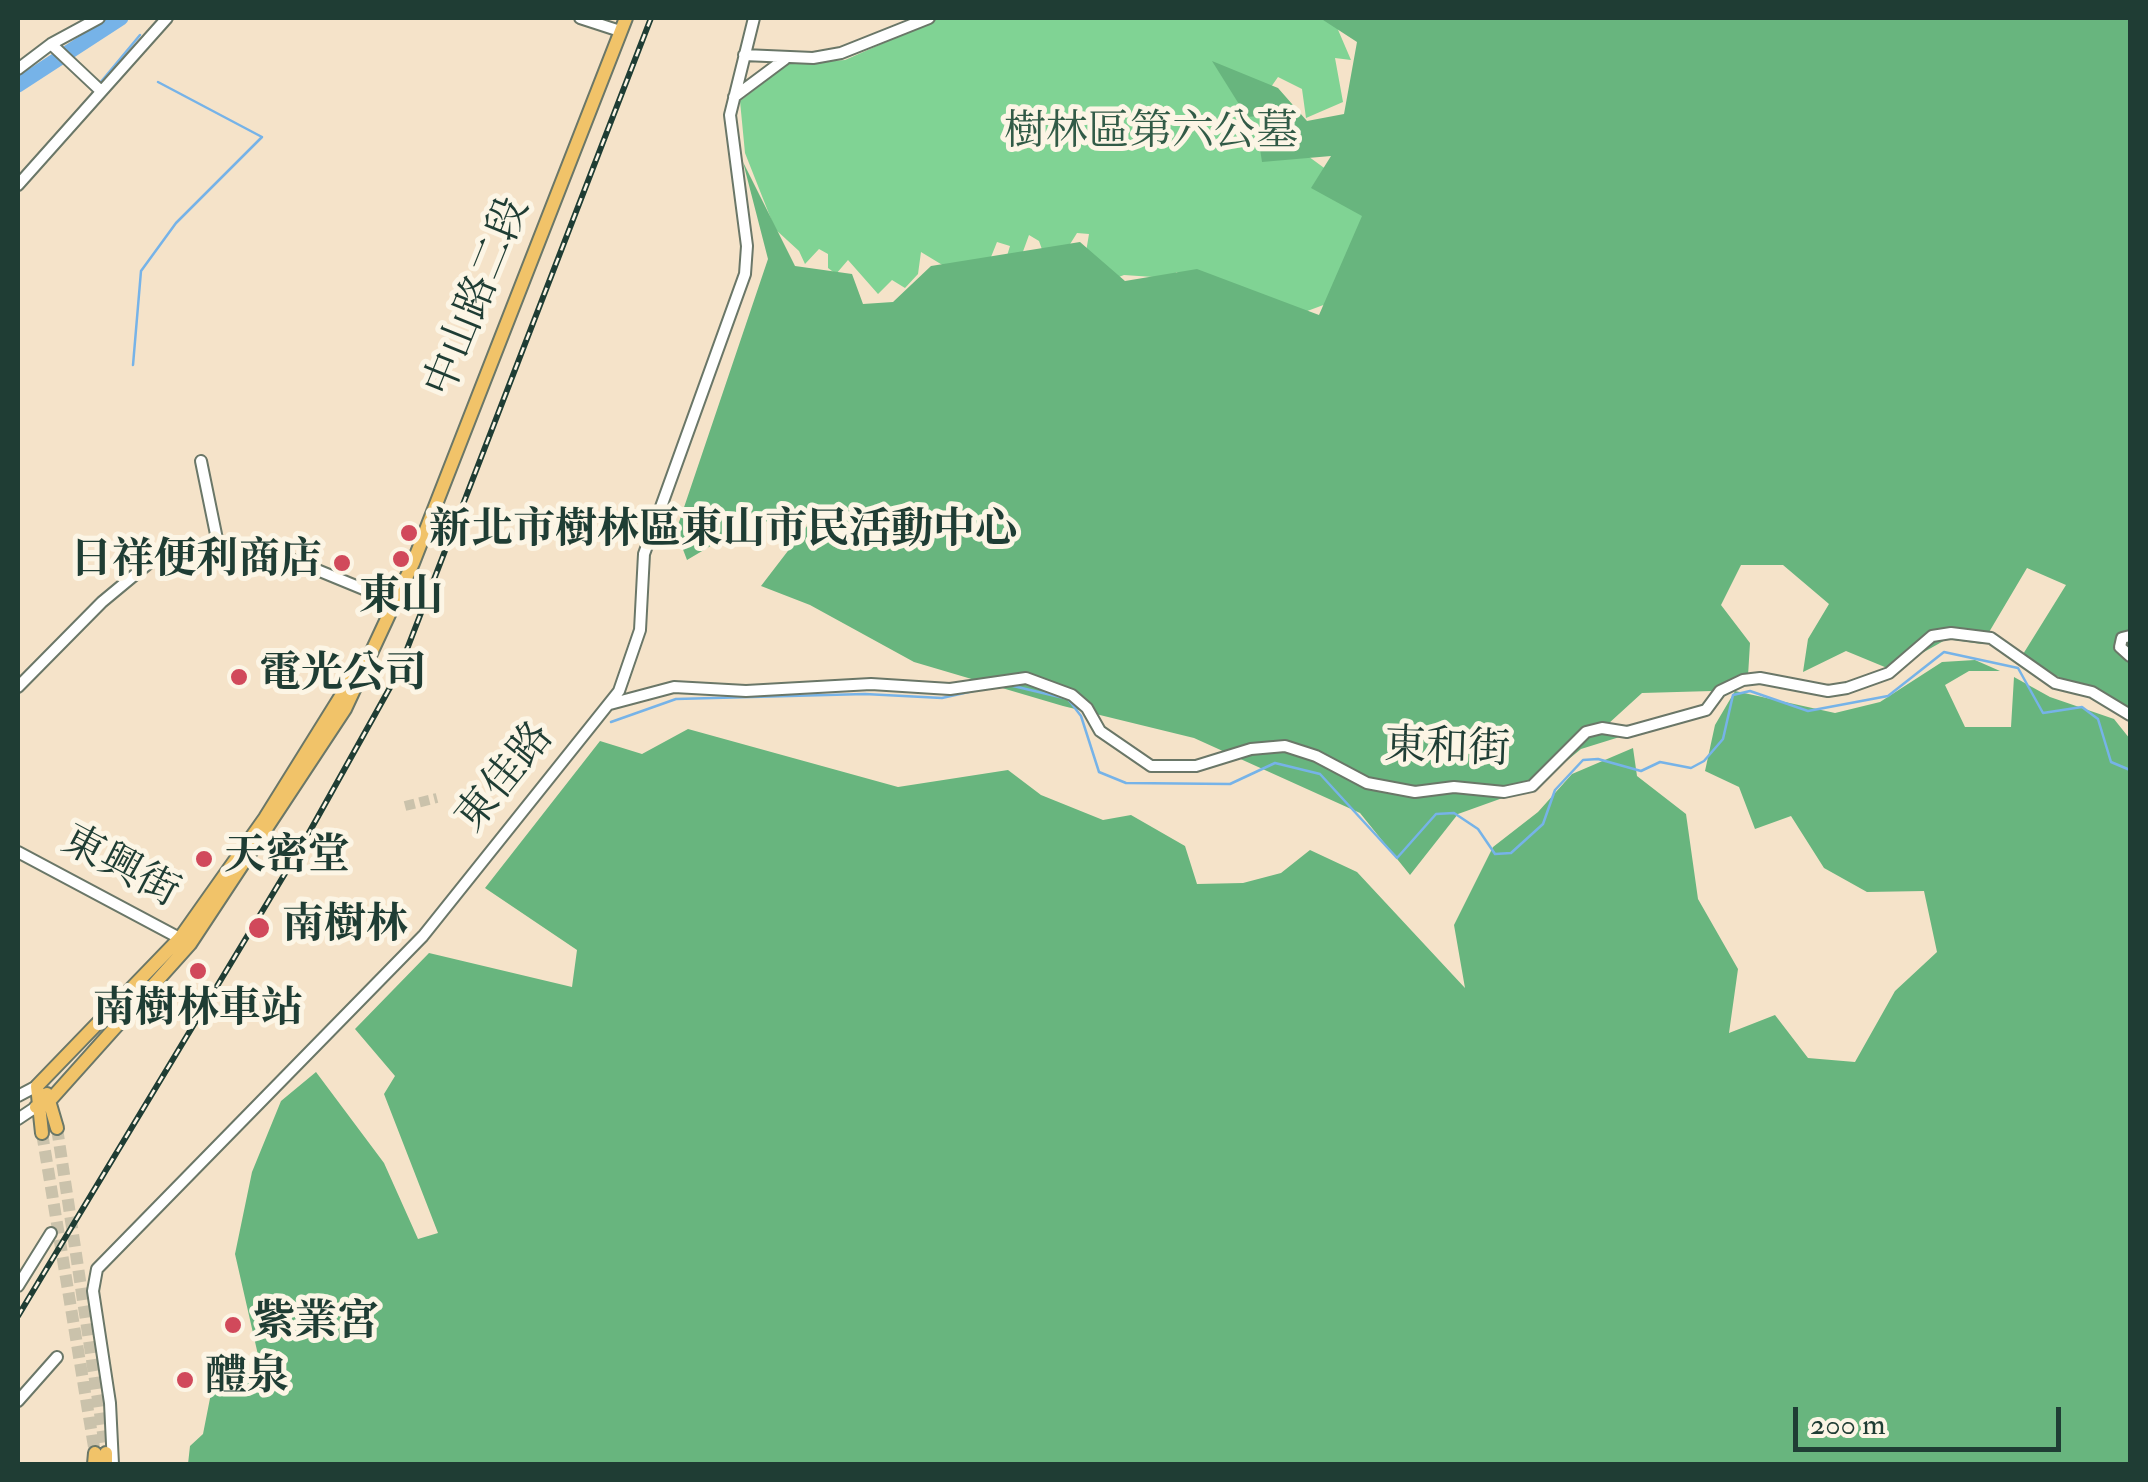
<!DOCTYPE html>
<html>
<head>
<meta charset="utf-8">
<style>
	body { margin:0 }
	#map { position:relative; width:2148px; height:1482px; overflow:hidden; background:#f5e3c9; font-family:"IM FELL Double Pica",serif }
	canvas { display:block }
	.frame { position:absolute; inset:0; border:20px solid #1f3d34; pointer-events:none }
	.scale { position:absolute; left:1793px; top:1407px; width:268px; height:45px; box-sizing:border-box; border:5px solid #1f3d34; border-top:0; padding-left:12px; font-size:30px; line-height:35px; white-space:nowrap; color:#1f3d34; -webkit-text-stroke:8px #fcf5e5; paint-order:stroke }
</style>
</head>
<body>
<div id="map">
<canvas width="2148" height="1482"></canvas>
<div class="frame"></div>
<div class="scale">200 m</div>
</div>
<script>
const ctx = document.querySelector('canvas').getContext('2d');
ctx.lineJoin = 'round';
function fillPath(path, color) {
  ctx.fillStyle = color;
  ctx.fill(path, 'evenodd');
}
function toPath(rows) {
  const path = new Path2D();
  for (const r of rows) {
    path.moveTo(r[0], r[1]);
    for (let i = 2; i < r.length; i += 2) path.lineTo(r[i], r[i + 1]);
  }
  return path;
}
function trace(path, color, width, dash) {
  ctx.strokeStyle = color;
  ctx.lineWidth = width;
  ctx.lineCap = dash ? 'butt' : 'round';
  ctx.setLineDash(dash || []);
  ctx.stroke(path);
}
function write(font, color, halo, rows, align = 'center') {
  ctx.font = font + ' "IM FELL Double Pica","Noto Serif TC",serif';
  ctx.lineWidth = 10;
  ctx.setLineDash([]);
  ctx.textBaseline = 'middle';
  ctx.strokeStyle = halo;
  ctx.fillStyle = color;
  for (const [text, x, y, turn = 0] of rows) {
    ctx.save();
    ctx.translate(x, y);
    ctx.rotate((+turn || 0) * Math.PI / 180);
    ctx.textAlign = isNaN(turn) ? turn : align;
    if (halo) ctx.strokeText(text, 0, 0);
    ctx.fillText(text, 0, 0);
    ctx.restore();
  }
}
const green = toPath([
	[927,18,1333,18,1351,60,1335,58,1343,102,1306,118,1302,89,1278,77,1271,87,1274,110,1267,126,1391,217,1345,297,1283,320,1184,283,1177,272,1168,278,1124,275,1106,282,1084,264,1089,234,1077,233,1067,249,1044,255,1039,241,1029,235,1021,257,1003,269,1010,246,997,242,991,257,949,269,921,252,918,274,905,288,892,280,878,294,848,260,836,274,828,268,828,254,819,249,805,264,799,251,775,229,745,153,740,101,788,64,845,60,929,23]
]);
const forest = toPath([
	[1320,18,2130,18,2130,710,2020,659,2066,585,2027,568,1982,644,1947,639,1892,670,1846,651,1803,672,1808,639,1829,604,1783,565,1741,565,1721,605,1750,643,1748,676,1712,691,1642,693,1608,724,1626,735,1581,749,1536,786,1458,814,1410,875,1360,813,1194,738,1063,706,914,662,810,605,761,586,817,513,746,525,687,560,676,531,768,259,743,162,795,266,852,274,863,304,893,302,931,266,1080,242,1125,281,1197,269,1319,315,1362,216,1311,188,1331,156,1262,162,1260,149,1283,114,1247,117,1212,61,1278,88,1307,121,1344,114,1357,42],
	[1975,660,2000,671,1969,671,1945,685,1965,727,2011,727,2014,677,2050,697,2114,719,2130,739,2130,1464,188,1464,190,1446,203,1434,214,1378,241,1383,261,1368,235,1254,252,1172,281,1101,316,1072,384,1163,418,1239,438,1233,384,1094,395,1076,355,1029,429,953,572,987,577,950,485,888,600,741,642,754,688,729,898,787,1008,770,1041,795,1103,820,1131,815,1185,846,1197,884,1243,883,1281,873,1310,850,1357,872,1465,988,1454,925,1493,847,1538,812,1572,774,1633,748,1637,776,1686,814,1698,899,1738,969,1729,1033,1775,1015,1808,1058,1855,1062,1895,991,1937,952,1924,891,1867,892,1824,868,1791,816,1755,829,1739,787,1705,771,1715,725,1735,691,1835,713,1880,702,1942,662]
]);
const stream = toPath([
	[100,83,140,35],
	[133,365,141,271,176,223,262,137,158,82],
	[1009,685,1068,699,1081,716,1099,772,1126,783,1230,784,1275,763,1320,774,1397,858,1436,814,1454,813,1478,829,1495,854,1511,853,1543,824,1555,790,1583,760,1598,759,1641,771,1660,762,1691,768,1704,761,1723,739,1733,695,1750,691,1808,711,1888,696,1944,652,2018,668,2043,713,2082,707,2098,719,2111,762,2130,770],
	[611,722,676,699,865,694,942,698,982,689]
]);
const river = toPath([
	[18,85,121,18]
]);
const minorTunnel = toPath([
	[405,806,437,798]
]);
const majorTunnel = toPath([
	[57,1128,106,1453],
	[42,1133,95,1453]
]);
const minor = toPath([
	[580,18,620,31],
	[51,44,101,91],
	[744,55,813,58,841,53,929,18],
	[18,69,51,44,99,18],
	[734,97,785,59],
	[18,185,167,18],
	[201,461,218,544],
	[2130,636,2122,638,2120,647,2130,656],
	[18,687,102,602,149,563,174,550,204,544,254,544,395,602],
	[610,704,674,687,746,691,871,684,950,689,1026,678,1072,695,1087,708,1100,731,1151,766,1196,766,1251,749,1285,746,1316,756,1367,783,1415,792,1454,787,1504,792,1532,786,1586,732,1602,728,1627,732,1706,710,1720,691,1743,680,1760,678,1828,691,1847,688,1889,673,1932,636,1951,633,1991,638,2055,683,2092,692,2130,715],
	[18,852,185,941],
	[18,1096,37,1086],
	[18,1119,36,1107],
	[18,1286,51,1233],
	[18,1401,57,1357],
	[113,1464,110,1403,93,1291,97,1269,423,936,619,691,640,630,644,554,745,274,747,246,730,115,754,18]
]);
const major = toPath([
	[47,1094,57,1128],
	[36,1107,52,1098,190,944,345,709,413,563,626,18],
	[42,1133,37,1086,180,938,265,818,351,680],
	[94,1464,95,1453],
	[106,1464,106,1453]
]);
const rail = toPath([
	[18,1316,301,847,397,675,651,18]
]);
const markers = [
	[409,533,10,"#d1495b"],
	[401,559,10,"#d1495b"],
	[342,563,10,"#d1495b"],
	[239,677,10,"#d1495b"],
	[204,859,10,"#d1495b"],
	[259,928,12,"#d1495b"],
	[198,971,10,"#d1495b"],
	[233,1325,10,"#d1495b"],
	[185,1380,10,"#d1495b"]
];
const parkNames = [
	["樹林區第六公墓",1151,135]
];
const streetNames = [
	["中山路二段",480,298,-68],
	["東和街",1447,751,2],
	["東佳路",507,779,-51],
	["東興街",119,869,28]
];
const poiNames = [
	["新北市樹林區東山市民活動中心",429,533],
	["日祥便利商店",322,563,"right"],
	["東山",401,600,"center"],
	["電光公司",259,677],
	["天密堂",224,859],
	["南樹林",282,928],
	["南樹林車站",198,1012,"center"],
	["紫業宮",253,1325],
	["醴泉",205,1380]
];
fillPath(green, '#80d394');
fillPath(forest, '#68b57e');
trace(stream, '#76b3e8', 2.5);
trace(river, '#76b3e8', 15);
trace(minorTunnel, '#cac2ab', 10, [10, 5]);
trace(majorTunnel, '#cac2ab', 12, [12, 6]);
trace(minor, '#6a7768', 14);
trace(major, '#6a7768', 16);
trace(minor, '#fff', 10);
trace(major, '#f1c369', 12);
trace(rail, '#1f3d34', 6);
trace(rail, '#fcf5e5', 2.5, [8]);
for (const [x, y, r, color] of markers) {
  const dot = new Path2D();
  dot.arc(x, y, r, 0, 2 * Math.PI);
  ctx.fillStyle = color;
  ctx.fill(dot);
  trace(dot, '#fcf5e5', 4);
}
write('42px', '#325b47', '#fcf5e5', parkNames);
write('42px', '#1f3d34', '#fcf5e5', streetNames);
write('bold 42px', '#1f3d34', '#fcf5e5', poiNames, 'left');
</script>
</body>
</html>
